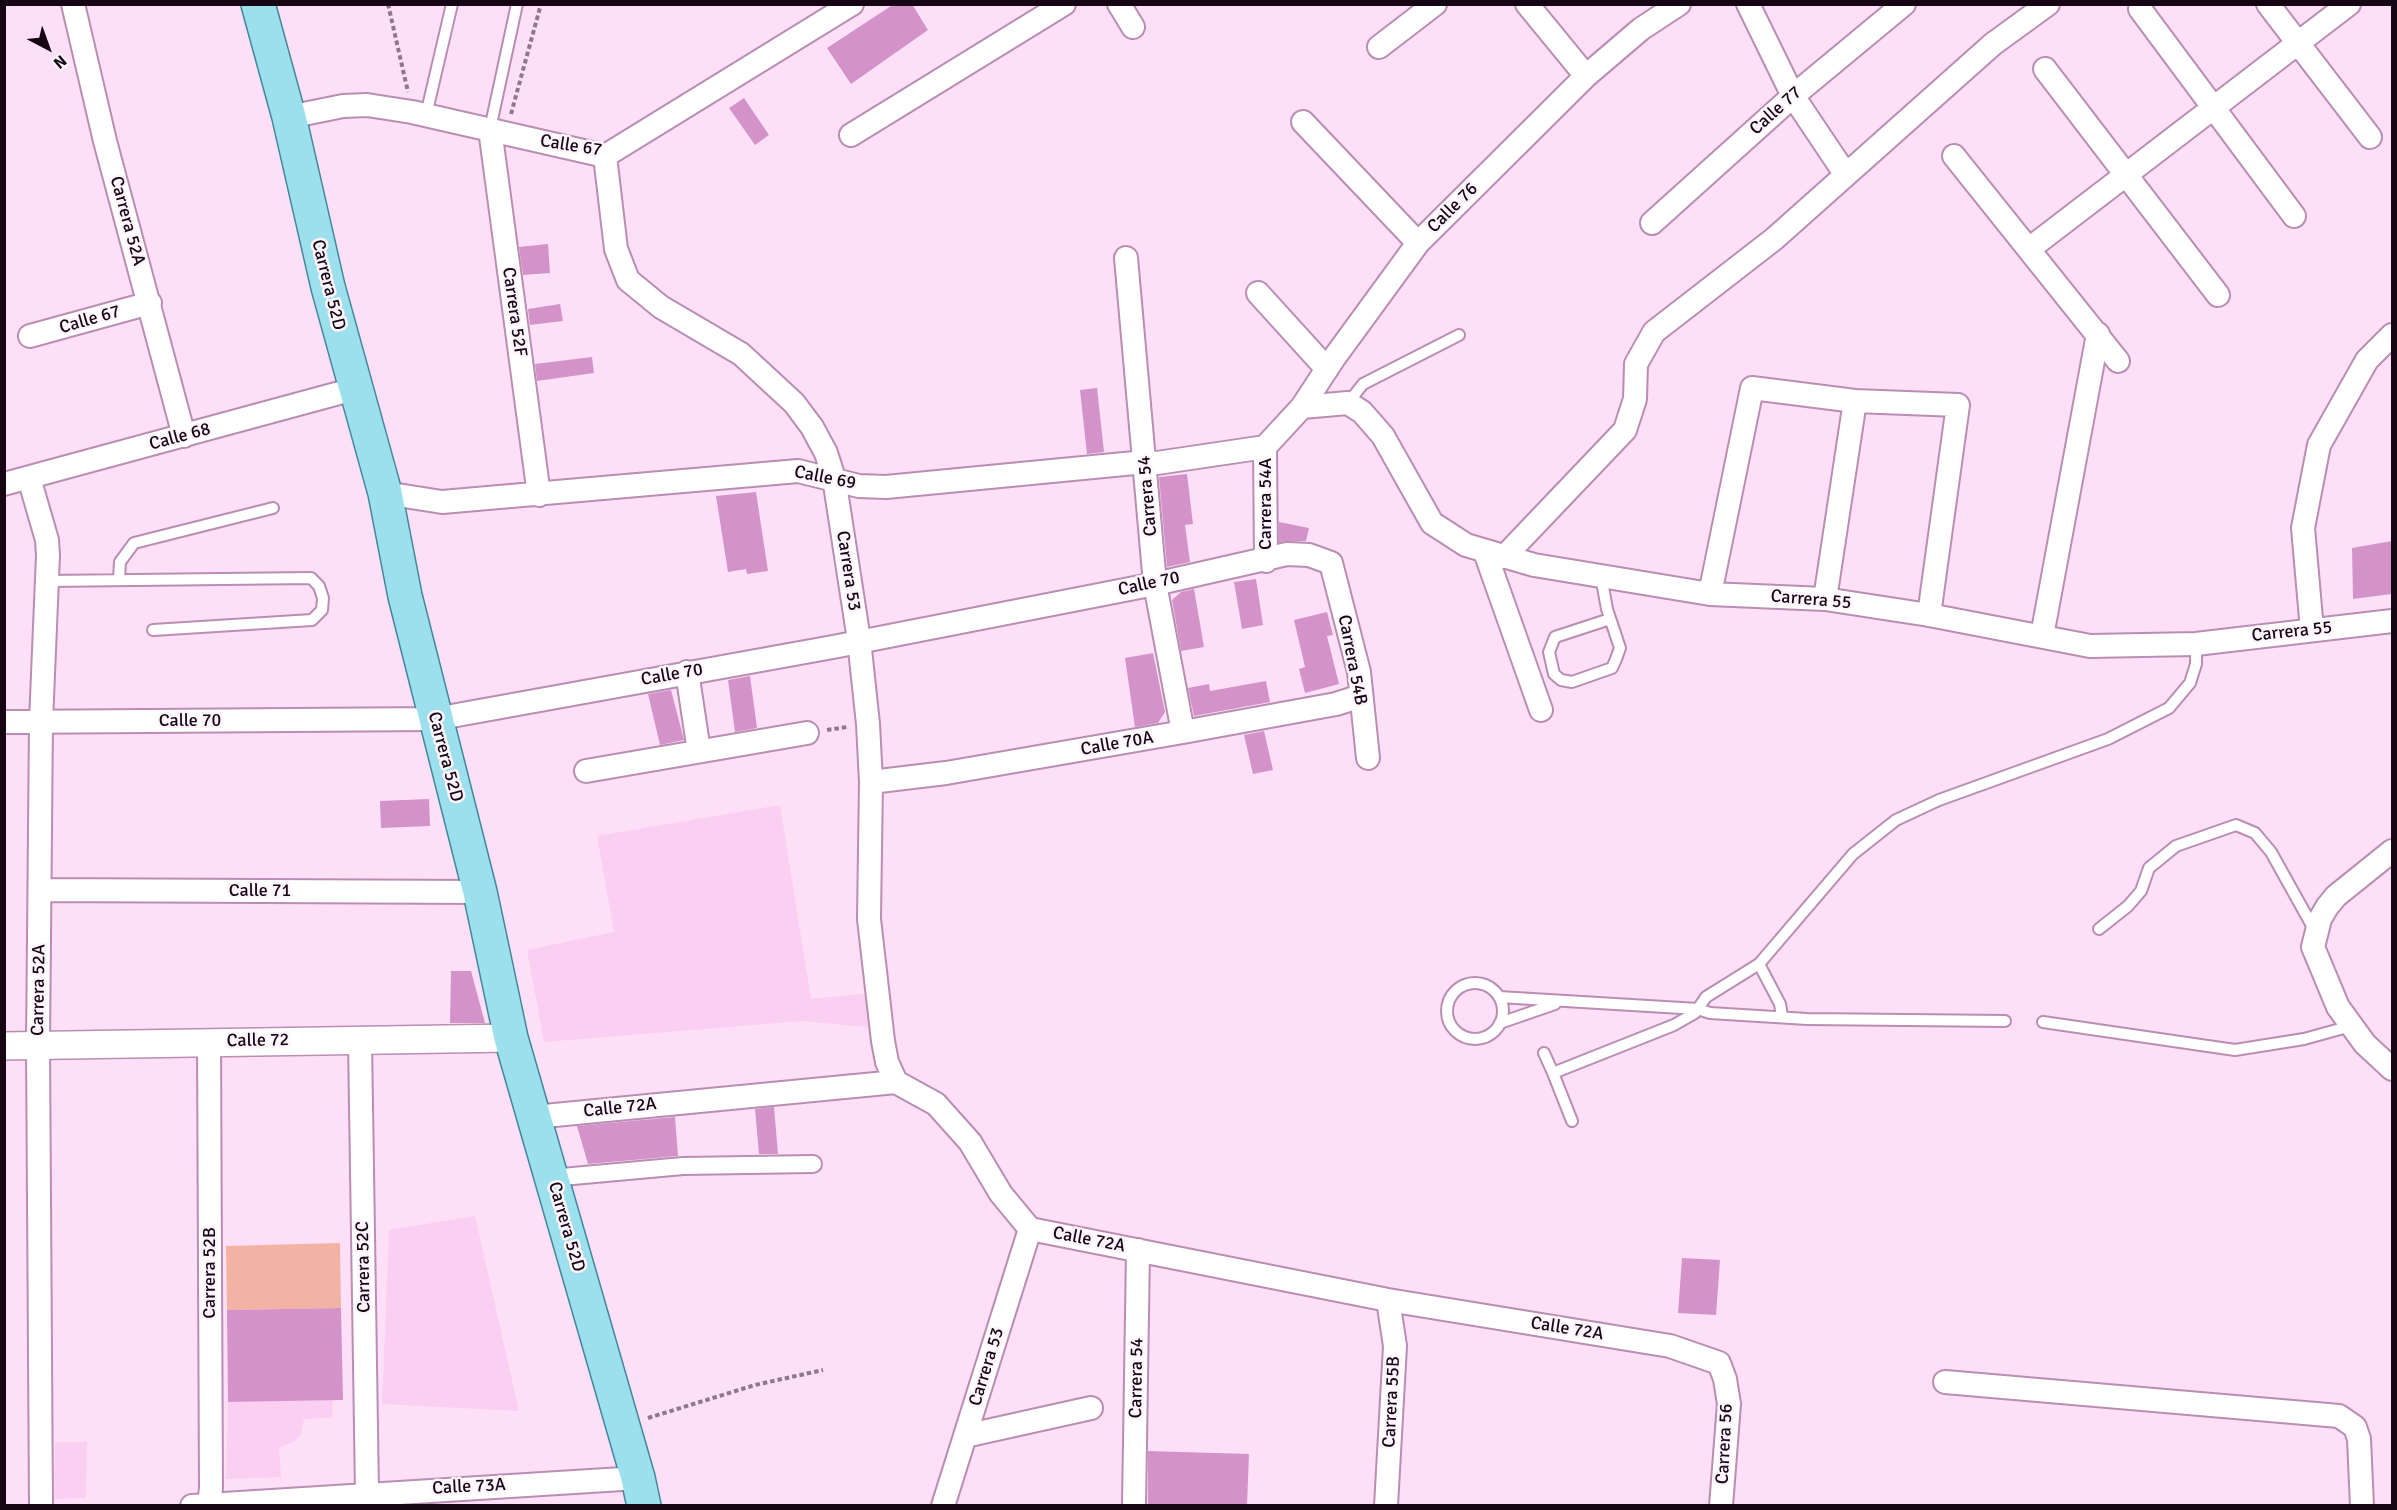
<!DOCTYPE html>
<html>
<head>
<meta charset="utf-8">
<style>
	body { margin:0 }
	#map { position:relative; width:2397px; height:1510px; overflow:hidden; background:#fde0f7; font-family:Signika,sans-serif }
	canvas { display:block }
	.frame { position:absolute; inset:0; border:6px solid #160613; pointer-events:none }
	.north { position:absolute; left:18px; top:18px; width:60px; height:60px; -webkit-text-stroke:4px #fef4fc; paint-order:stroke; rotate:139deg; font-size:16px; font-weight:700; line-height:24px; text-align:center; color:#160613 }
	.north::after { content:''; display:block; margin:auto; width:21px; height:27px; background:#160613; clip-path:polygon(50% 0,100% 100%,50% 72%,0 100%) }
</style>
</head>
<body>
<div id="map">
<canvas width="2397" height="1510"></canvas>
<div class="frame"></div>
<div class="north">N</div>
</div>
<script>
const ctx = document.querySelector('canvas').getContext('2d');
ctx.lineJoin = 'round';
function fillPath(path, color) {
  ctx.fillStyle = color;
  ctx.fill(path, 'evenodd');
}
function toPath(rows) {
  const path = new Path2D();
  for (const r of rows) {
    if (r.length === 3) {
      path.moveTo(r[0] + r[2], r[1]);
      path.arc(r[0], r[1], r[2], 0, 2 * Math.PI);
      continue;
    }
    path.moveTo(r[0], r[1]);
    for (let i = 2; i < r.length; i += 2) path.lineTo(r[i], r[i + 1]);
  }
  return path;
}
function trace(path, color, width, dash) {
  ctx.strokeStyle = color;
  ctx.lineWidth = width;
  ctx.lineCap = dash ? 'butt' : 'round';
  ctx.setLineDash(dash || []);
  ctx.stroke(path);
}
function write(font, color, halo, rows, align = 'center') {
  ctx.font = font + ' Signika,sans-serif';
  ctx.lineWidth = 5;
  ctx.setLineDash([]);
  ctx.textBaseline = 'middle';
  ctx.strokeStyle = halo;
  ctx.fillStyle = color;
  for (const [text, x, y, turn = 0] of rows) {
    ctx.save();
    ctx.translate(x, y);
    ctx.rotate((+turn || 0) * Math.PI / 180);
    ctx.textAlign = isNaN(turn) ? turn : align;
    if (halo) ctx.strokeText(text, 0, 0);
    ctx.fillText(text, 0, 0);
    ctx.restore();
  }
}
const built = toPath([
	[780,805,811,999,870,993,874,1028,803,1021,544,1042,527,950,614,932,597,836],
	[475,1216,519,1411,382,1404,389,1230],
	[333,1400,332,1418,304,1419,301,1435,294,1442,279,1447,281,1477,226,1479,228,1402],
	[55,1442,87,1442,86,1498,54,1499]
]);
const green = toPath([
	[340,1243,341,1308,227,1310,226,1246]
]);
const building = toPath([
	[894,4,912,4,928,30,851,84,827,48],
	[744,98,769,135,755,145,729,108],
	[548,244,550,273,523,275,519,247],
	[560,304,563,321,530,325,528,309],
	[592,357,594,373,537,381,535,364],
	[1097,388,1104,452,1087,454,1080,390],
	[1187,474,1193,524,1185,525,1190,562,1167,567,1159,477],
	[756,492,768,571,747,574,746,569,728,572,716,496],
	[1279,522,1309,528,1306,541,1279,542],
	[2392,541,2392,594,2353,599,2352,548],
	[1256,579,1263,625,1242,629,1234,582],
	[1194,589,1204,647,1181,651,1172,600,1181,592],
	[1327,612,1333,635,1327,636,1339,684,1305,693,1299,669,1305,667,1294,620],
	[1153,653,1165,712,1158,723,1135,727,1125,658],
	[750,676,757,728,735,732,728,680],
	[1266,681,1270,702,1194,716,1188,688,1209,684,1210,691],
	[671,690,684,740,660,745,648,694],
	[1264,731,1273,770,1253,774,1244,735],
	[429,799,430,826,381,828,380,801],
	[451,971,471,971,485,1023,450,1023],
	[774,1107,778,1154,759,1154,755,1109],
	[675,1117,678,1156,588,1164,577,1126],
	[1682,1258,1720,1260,1716,1315,1678,1313],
	[341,1308,343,1400,228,1402,227,1310],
	[1148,1451,1249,1454,1247,1506,1148,1506]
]);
const path = toPath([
	[388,4,408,92],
	[511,114,541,4],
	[827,730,847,727],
	[648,1418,755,1385,823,1370]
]);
const service = toPath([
	[426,115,452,4],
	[490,129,517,4],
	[1348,403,1363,384,1459,335],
	[1601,576,1607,609,1620,648,1616,659,1612,668,1572,682,1561,680,1554,674,1549,652,1555,637,1610,619],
	[119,579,120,562,134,543,273,508],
	[47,581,311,578,319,586,323,598,322,610,312,620,153,630],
	[2099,929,2128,906,2141,891,2149,868,2176,846,2236,825,2255,833,2271,852,2315,931],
	[1759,964,1780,1004,1782,1016],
	[1475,1011,28],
	[1499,997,1698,1009,1710,1013,1807,1019,2005,1021],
	[2043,1022,2235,1050,2304,1039,2351,1026],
	[1500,1023,1555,1004],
	[1544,1053,1553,1073],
	[1572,1121,1553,1073,1674,1025,1695,1013,1706,997,1759,964,1853,854,1896,820,1939,800,2108,739,2169,708,2190,683,2196,664,2196,644]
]);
const pedestrian = toPath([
	[551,1178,683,1166,813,1164]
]);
const minor = toPath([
	[73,4,105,141,184,436],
	[1119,4,1133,27],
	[1527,4,1586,76],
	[1748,4,1793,96,1846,175],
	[2268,4,2370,137],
	[2140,9,2294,216],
	[1379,47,1435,4],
	[2045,69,2218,295],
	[289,117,343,106,367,105,412,112,605,156,852,4],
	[1303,122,1418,243],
	[490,129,539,495],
	[851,135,1064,4],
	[605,156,616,249,628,280,661,307,741,354,794,403,812,427,826,453,834,478,859,640,868,724,871,782,869,919,883,1041,887,1062,896,1082],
	[1954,156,2118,361],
	[1652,223,1793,96,1904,4],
	[2029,249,2349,4],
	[1126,258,1155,584,1183,732],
	[1258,293,1327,369],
	[30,336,150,303],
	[1302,407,1348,403,1362,412,1383,436,1432,523,1466,545,1534,565,1710,594,1825,599,1929,615,2090,646,2196,644,2392,621],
	[1265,447,1302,407,1334,358,1418,243,1586,76,1641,29,1679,4],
	[1265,447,1266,561],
	[29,478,47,540,48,555,41,722,38,1045,41,1506],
	[4,484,354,389],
	[385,493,442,502,798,471,859,486,886,487,1145,462,1157,463,1265,447],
	[1485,552,1541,710],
	[1504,557,1625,430,1635,399,1636,364,1654,332,1774,239,1993,44,2048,4],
	[1710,594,1752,388,1855,401,1958,405,1929,615],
	[1825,599,1855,401],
	[2312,630,2303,528,2319,445,2367,360,2392,335],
	[2042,636,2098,334],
	[687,672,699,751],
	[4,722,435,719,833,647,1155,584,1287,554,1309,555,1331,563,1359,672,1368,758],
	[586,771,807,733],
	[871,782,946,773,1183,732,1336,704,1361,696],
	[2392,851,2336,896,2327,907,2320,919,2313,947,2338,1007,2365,1044,2392,1069],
	[40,890,480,892],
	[360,1040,367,1493],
	[534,1117,896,1082,936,1104,970,1142,1001,1194,1030,1229,1388,1300,1670,1346,1719,1363,1725,1379,1729,1404,1721,1506],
	[1945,1382,2339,1416,2355,1427,2359,1439,2362,1506],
	[965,1436,1091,1408],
	[209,1505,211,1488,209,1042],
	[192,1506,638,1478],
	[943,1506,1030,1229],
	[1134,1506,1138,1250],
	[1386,1506,1395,1346,1388,1300]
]);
const tertiary = toPath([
	[4,1046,511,1038]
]);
const primary = toPath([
	[258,4,289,117,328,287,385,493,405,596,480,892,511,1038,638,1478,644,1506]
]);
const streetNames = [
	["Calle 77",1776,111,-42],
	["Calle 67",571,146,9],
	["Calle 76",1453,208,-45],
	["Carrera 52A",127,221,75],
	["Carrera 52D",328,285,76],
	["Carrera 52F",514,312,82],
	["Calle 67",90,320,-16],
	["Calle 68",180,437,-15],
	["Calle 69",825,478,11],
	["Carrera 54",1148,496,-95],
	["Carrera 54A",1266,504,-90],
	["Carrera 53",848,571,81],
	["Calle 70",1149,584,-12],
	["Carrera 55",1811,600,5],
	["Carrera 55",2292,632,-6],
	["Carrera 54B",1352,660,79],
	["Calle 70",672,675,-10],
	["Calle 70",190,721],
	["Calle 70A",1117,744,-10],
	["Carrera 52D",445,757,75],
	["Calle 71",260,891],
	["Carrera 52A",39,990,-89],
	["Calle 72",258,1041,-1],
	["Calle 72A",620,1108,-6],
	["Carrera 52D",566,1227,74],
	["Calle 72A",1089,1240,11],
	["Carrera 52C",364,1267,-91],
	["Carrera 52B",210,1273,-90],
	["Calle 72A",1567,1329,9],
	["Carrera 53",987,1367,-73],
	["Carrera 54",1137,1378,-89],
	["Carrera 55B",1392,1402,-87],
	["Carrera 56",1725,1444,-87],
	["Calle 73A",469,1487,-3]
];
fillPath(built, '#facff2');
fillPath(green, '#f2b3a5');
fillPath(building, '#d393c9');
trace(service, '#ba8db2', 14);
trace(pedestrian, '#ba8db2', 20);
trace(minor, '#ba8db2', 26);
trace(tertiary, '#ba8db2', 30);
trace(primary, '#42879a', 36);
trace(path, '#8e788a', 4, [4.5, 3]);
trace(service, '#fff', 10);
trace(pedestrian, '#fff', 16);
trace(minor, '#fff', 22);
trace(tertiary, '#fff', 27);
trace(primary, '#9ce0ee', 33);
write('18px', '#160613', '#fef4fc', streetNames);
</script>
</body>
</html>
